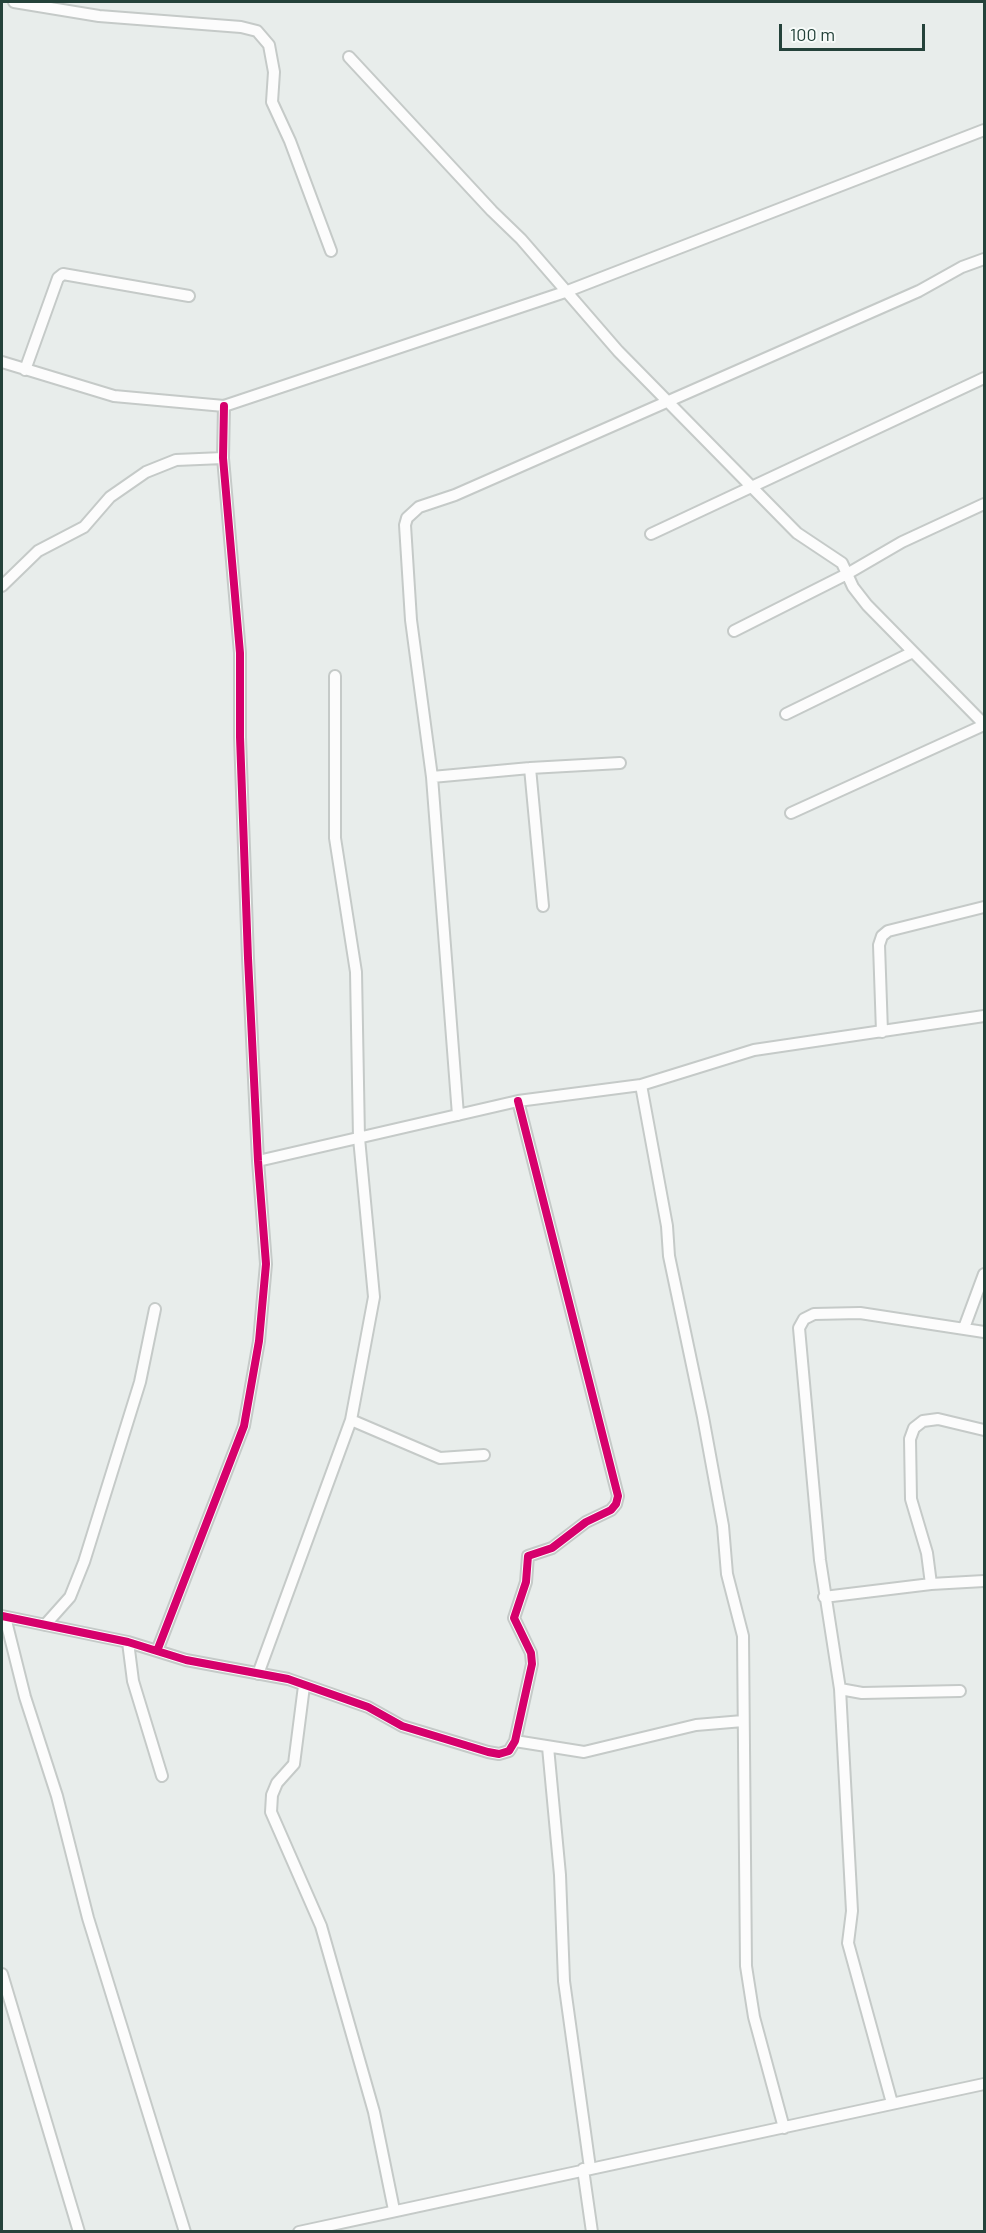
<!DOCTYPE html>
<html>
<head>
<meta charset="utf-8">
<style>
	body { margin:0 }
	#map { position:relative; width:986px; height:2233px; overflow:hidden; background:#e8edeb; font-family:Barlow,sans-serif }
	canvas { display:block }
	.frame { position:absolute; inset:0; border:3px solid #24423a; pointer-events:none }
	.scale { position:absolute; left:779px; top:24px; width:146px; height:27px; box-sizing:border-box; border:3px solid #24423a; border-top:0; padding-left:8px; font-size:18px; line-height:21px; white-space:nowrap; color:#24423a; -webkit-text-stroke:4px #f7fbf9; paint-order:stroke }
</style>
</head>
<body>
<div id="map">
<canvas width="986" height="2233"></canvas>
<div class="frame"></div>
<div class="scale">100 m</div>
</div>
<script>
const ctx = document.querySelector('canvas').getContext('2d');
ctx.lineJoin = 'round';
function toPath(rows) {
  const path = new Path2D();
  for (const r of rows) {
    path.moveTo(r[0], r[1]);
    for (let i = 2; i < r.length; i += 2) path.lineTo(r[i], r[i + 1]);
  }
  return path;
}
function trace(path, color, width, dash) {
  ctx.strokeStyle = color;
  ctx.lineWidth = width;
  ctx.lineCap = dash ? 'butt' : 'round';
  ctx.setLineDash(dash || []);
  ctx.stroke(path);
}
const minor = toPath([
	[14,2,99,16,241,27,257,31,269,45,274,72,272,102,290,141,331,251],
	[349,57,492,211,521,239,618,351,797,533,842,563,853,587,867,605,984,724],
	[2,362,114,396,224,406,565,292,984,130],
	[25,370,58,278,63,274,189,296],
	[651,534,984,378],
	[2,586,38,551,84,527,110,497,146,472,176,460,223,458],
	[734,631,847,574,902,542,984,504],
	[786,714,913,652],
	[530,768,543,906],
	[432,777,530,768,620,763],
	[791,813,984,725],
	[882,1032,879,945,882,936,888,931,984,907],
	[641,1085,667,1226,669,1256,703,1417,723,1526,727,1574,743,1636,746,1966,754,2017,784,2128],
	[458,1115,432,777,411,620,405,525,407,518,419,507,455,495,919,291,962,267,984,259],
	[258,1161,518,1101,641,1085,754,1050,984,1016],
	[964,1328,984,1274],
	[351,1420,440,1458,484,1455],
	[931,1584,927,1553,911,1499,910,1439,914,1428,923,1421,938,1419,984,1430],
	[824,1597,931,1584,984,1581],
	[2,1616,128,1642,186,1660,288,1679,368,1707,402,1726,488,1752,499,1754,509,1751,515,1741,532,1664,531,1653,514,1618,526,1582,528,1556,552,1548,586,1522,611,1510,616,1504,618,1496,518,1101],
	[5,1617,25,1697,57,1796,88,1918,185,2232],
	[45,1625,70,1597,84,1562,140,1382,155,1309],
	[128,1642,133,1681,162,1776],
	[157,1651,244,1426,259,1341,266,1264,258,1161,248,958,240,737,240,653,223,458,224,406],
	[258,1674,351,1420,374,1297,359,1138,356,972,335,838,335,676],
	[304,1686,294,1764,277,1783,272,1795,271,1812,321,1926,374,2112,394,2210],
	[840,1689,862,1693,960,1691],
	[515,1741,584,1752,696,1725,743,1721],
	[548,1747,560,1875,564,1981,590,2168],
	[2,1974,79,2232],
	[892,2103,848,1943,852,1911,840,1689,820,1560,799,1328,804,1319,814,1314,860,1313,984,1332],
	[583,2169,592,2232],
	[299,2232,984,2084]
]);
const cycleway = toPath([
	[2,1616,128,1642,186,1660,288,1679,368,1707,402,1726,488,1752,499,1754,509,1751,515,1741,532,1664,531,1653,514,1618,526,1582,528,1556,552,1548,586,1522,611,1510,616,1504,618,1496,518,1101],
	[157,1651,244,1426,259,1341,266,1264,258,1161,248,958,240,737,240,653,223,458,224,406]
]);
trace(minor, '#c5cac8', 14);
trace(minor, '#fcfcfc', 10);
trace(cycleway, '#d6006c', 8);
</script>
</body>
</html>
